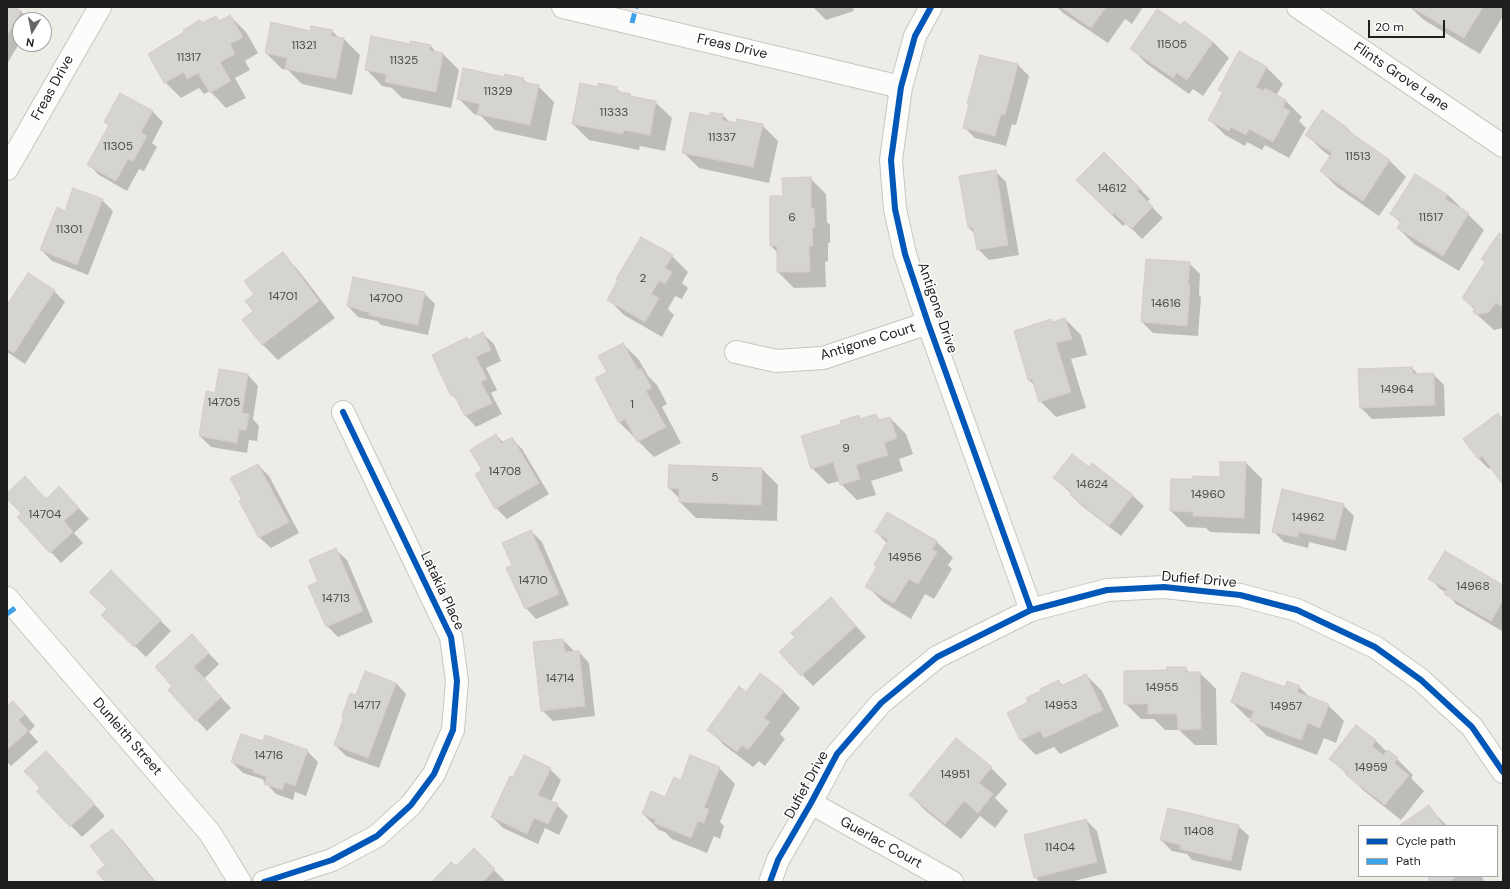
<!DOCTYPE html>
<html>
<head>
<meta charset="utf-8">
<style>
	body { margin:0 }
	#map { position:relative; width:1510px; height:889px; overflow:hidden; background:#eeece7; font-family:"DM Sans",sans-serif }
	canvas { display:block }
	.frame { position:absolute; inset:0; border:8px solid #1f1f1f; pointer-events:none }
	.legend { position:absolute; left:1358px; top:825px; width:140px; height:52px; box-sizing:border-box; background:#fff; border:1px solid #a5a5a5; margin:0; padding:5px 7px; list-style:none; font-size:12px; color:#1f1f1f }
	.legend li { display:flex; align-items:center; gap:8px; height:20px }
	.legend b { width:20px; border:1px solid #a5a5a5 }
	.north { position:absolute; left:12px; top:12px; width:40px; height:40px; box-sizing:border-box; background:#fff; border:1px solid #a5a5a5; border-radius:50%; rotate:190deg; font-size:11px; font-weight:700; line-height:16px; text-align:center; color:#1f1f1f }
	.north::after { content:''; display:block; margin:auto; width:14px; height:18px; background:#676765; clip-path:polygon(50% 0,100% 100%,50% 72%,0 100%) }
	.scale { position:absolute; left:1368px; top:20px; width:77px; height:18px; box-sizing:border-box; border:2px solid #1f1f1f; border-top:0; padding-left:5px; font-size:12px; line-height:14px; white-space:nowrap; color:#1f1f1f; -webkit-text-stroke:3px #fff; paint-order:stroke }
</style>
</head>
<body>
<div id="map">
<canvas width="1510" height="889"></canvas>
<div class="frame"></div>
<ul class="legend">
<li><b style="height:5px;background:#0057b8"></b>Cycle path</li>
<li><b style="height:5px;background:#3da2ea"></b>Path</li>
</ul>
<div class="north">N</div>
<div class="scale">20 m</div>
</div>
<script>
const ctx = document.querySelector('canvas').getContext('2d');
ctx.lineJoin = 'round';
function fillPath(path, color) {
  ctx.fillStyle = color;
  ctx.fill(path, 'evenodd');
}
function toPath(rows) {
  const path = new Path2D();
  for (const r of rows) {
    path.moveTo(r[0], r[1]);
    for (let i = 2; i < r.length; i += 2) path.lineTo(r[i], r[i + 1]);
  }
  return path;
}
function trace(path, color, width, dash) {
  ctx.strokeStyle = color;
  ctx.lineWidth = width;
  ctx.lineCap = dash ? 'butt' : 'round';
  ctx.setLineDash(dash || []);
  ctx.stroke(path);
}
function write(font, color, halo, rows, align = 'center') {
  ctx.font = font + ' "DM Sans",sans-serif';
  ctx.lineWidth = 3;
  ctx.setLineDash([]);
  ctx.textBaseline = 'middle';
  ctx.strokeStyle = halo;
  ctx.fillStyle = color;
  for (const [text, x, y, turn = 0] of rows) {
    ctx.save();
    ctx.translate(x, y);
    ctx.rotate((+turn || 0) * Math.PI / 180);
    ctx.textAlign = isNaN(turn) ? turn : align;
    if (halo) ctx.strokeText(text, 0, 0);
    ctx.fillText(text, 0, 0);
    ctx.restore();
  }
}
const shadow = toPath([
	[7,7,13,7,21,11,29,20,20,20,20,42,7,64],
	[813,7,853,7,854,11,826,20],
	[1057,7,1143,7,1132,24,1125,19,1108,43,1063,13],
	[1410,7,1500,7,1503,10,1503,16,1480,54,1424,20],
	[230,16,246,32,258,53,245,61,250,70,235,78,246,98,226,108,210,91,204,94,199,88,181,98,165,82,203,24,216,17,220,22],
	[272,24,311,32,332,31,340,39,344,39,360,55,352,95,302,84,288,70,282,69,266,53],
	[1181,26,1213,42,1229,58,1203,96,1193,89,1189,94,1147,64,1131,48],
	[430,45,437,53,443,54,459,70,451,108,402,98,392,88,382,86,366,69,410,46],
	[1239,53,1267,68,1283,84,1276,96,1286,101,1302,117,1299,121,1306,128,1289,158,1265,145,1262,150,1247,142,1245,146,1225,135,1209,119,1223,93,1219,90],
	[980,56,1018,65,1029,76,1016,125,1012,124,1006,146,975,138,964,127,970,106,968,104],
	[505,78,523,79,528,84,538,86,554,102,546,141,495,130,481,116,474,114,458,98],
	[598,88,616,88,621,93,630,95,634,98,655,102,672,118,665,151,640,146,639,150,589,140,573,124],
	[152,111,163,122,152,143,157,147,144,171,139,169,127,191,99,175,88,164,109,126,106,122],
	[722,115,730,122,762,125,778,141,769,183,699,168,683,152,710,117],
	[1348,129,1359,140,1390,161,1406,177,1379,216,1337,187,1321,171,1331,157,1322,150,1306,134],
	[1104,153,1150,199,1147,202,1163,218,1142,239,1126,223,1123,226,1077,180],
	[995,171,1006,182,1019,255,989,260,978,249,975,234,969,228,960,177],
	[1415,175,1448,195,1484,230,1459,271,1414,244,1398,228,1401,223,1391,214],
	[810,178,826,194,827,222,830,225,830,243,828,243,828,261,825,262,826,287,794,288,778,272,778,253,771,246,784,197],
	[102,200,113,211,88,275,52,261,41,250,65,212],
	[1503,236,1503,328,1494,330,1474,312,1475,310,1463,298],
	[283,254,298,270,335,318,278,360,262,344,255,312],
	[672,256,688,272,682,283,688,288,682,299,675,296,668,309,674,315,662,337,624,315,608,299],
	[1189,263,1200,274,1199,295,1201,297,1198,336,1153,333,1142,322],
	[54,291,65,302,25,364,7,352,7,307],
	[424,293,435,304,428,335,381,325,377,321,358,317,348,306],
	[359,308,375,312,375,314,359,310],
	[1065,319,1081,335,1087,355,1071,359,1086,408,1056,417,1040,401,1035,386,1029,380,1015,332,1051,321,1053,322],
	[483,334,494,344,501,361,486,368,497,390,491,393,502,414,476,427,466,416,459,402,452,395,467,339,469,341],
	[623,344,639,360,648,376,657,385,667,404,662,407,681,443,654,457,619,422,608,372],
	[1412,368,1419,375,1433,374,1444,385,1445,416,1372,419,1361,408],
	[248,375,258,386,253,419,259,426,257,441,249,440,247,453,211,447,200,436,216,394],
	[1498,415,1503,420,1503,483,1491,467,1489,469,1478,458],
	[859,416,862,420,876,416,881,421,890,418,906,434,913,454,899,459,903,471,871,481,876,495,857,500,841,484,840,481,828,484,812,468,842,424],
	[496,435,504,443,511,438,522,449,549,494,507,519,496,508,483,470],
	[1221,463,1246,463,1262,479,1260,534,1210,532,1206,528,1187,527,1171,511,1221,478],
	[1092,464,1133,496,1144,506,1121,536,1082,506,1071,495,1072,494,1054,478,1089,468],
	[258,465,269,476,299,533,271,548,260,538,243,500],
	[762,469,778,485,777,521,696,518,680,502,680,499,669,488],
	[7,494,46,500,70,499,89,519,74,533,83,543,61,563,51,552,22,513,7,497],
	[1343,505,1354,516,1346,551,1309,542,1308,548,1284,542,1273,531],
	[887,513,937,542,953,558,948,565,952,569,934,599,925,594,911,619,883,602,867,586,878,567,875,564,887,543,876,532],
	[531,531,542,542,569,605,536,619,526,608],
	[336,550,347,560,373,622,338,637,327,626,319,583],
	[111,572,171,631,146,657,103,615,108,609],
	[1430,578,1503,586,1503,629,1502,631,1456,604,1446,592,1440,589],
	[841,609,866,637,813,686,780,652],
	[563,640,574,651,574,653,579,652,589,663,595,716,553,721,542,710],
	[202,646,219,664,204,679,231,708,207,731,169,690],
	[1185,668,1190,673,1200,673,1216,689,1217,745,1195,745,1179,730,1165,730,1154,719,1141,719,1125,703,1168,671],
	[761,674,784,692,800,708,780,734,785,739,765,766,759,761,753,767,724,745,708,729,746,693],
	[1086,675,1102,691,1119,726,1060,754,1054,747,1036,755,1020,739,1029,703,1043,691,1059,681,1063,686],
	[396,683,406,694,379,768,346,756,335,745,345,718,343,716],
	[1299,687,1311,698,1328,705,1344,721,1336,743,1324,738,1317,755,1267,736,1251,720,1252,719,1248,718,1232,702,1285,688],
	[7,706,24,713,35,726,29,732,38,742,11,766,7,762],
	[1357,726,1376,741,1387,752,1388,751,1397,759,1413,775,1411,778,1424,791,1401,820,1363,790,1331,759],
	[264,742,307,751,318,762,306,796,295,792,293,800,276,794,262,779,243,773,232,762],
	[57,764,105,816,82,837,38,792],
	[719,768,735,784,720,822,724,826,720,839,714,836,707,853,672,839,665,832,659,830,643,814,666,799,681,781],
	[991,768,1007,784,995,798,1008,811,995,828,980,816,961,839,926,811,910,795],
	[550,769,561,780,551,802,557,805,568,816,559,835,545,828,538,844,503,828,492,817,514,779],
	[1429,807,1447,826,1402,826],
	[1086,820,1097,831,1107,873,1070,882,1040,882,1035,877],
	[1238,826,1249,836,1241,871,1192,860,1187,854,1172,851,1161,840],
	[112,830,123,841,156,882,107,882,107,865],
	[474,850,505,881,504,882,433,882,456,868],
	[1428,876,1481,876,1485,882,1433,882]
]);
const building = toPath([
	[7,7,15,7,21,11,7,36,7,7],
	[1061,7,1106,7,1091,28,1061,7],
	[1411,7,1483,7,1464,38,1411,7],
	[1157,9,1181,25,1184,21,1213,42,1187,80,1177,73,1173,78,1130,49,1157,9],
	[230,15,243,37,230,44,235,54,220,62,231,81,210,93,198,73,187,79,184,72,164,83,148,54,169,41,184,32,183,30,200,20,202,23,216,16,219,21,230,15],
	[271,22,310,31,311,26,333,30,331,36,344,38,336,79,285,69,287,58,265,53,271,22],
	[371,36,410,44,410,41,431,45,429,50,443,53,436,92,385,82,386,74,365,70,371,36],
	[1239,51,1267,67,1256,87,1263,91,1265,88,1286,100,1283,107,1290,111,1273,142,1249,129,1246,135,1231,127,1229,131,1208,120,1223,92,1218,90,1239,51],
	[980,55,1018,64,1005,115,1001,114,995,136,963,128,969,104,967,104,980,55],
	[463,68,504,77,505,74,524,78,523,82,539,85,530,125,477,114,480,104,457,99,463,68],
	[580,83,598,87,598,83,617,87,616,91,631,94,630,96,656,101,650,135,624,130,623,134,572,124,580,83],
	[120,93,153,111,141,132,147,136,133,161,128,159,116,181,87,165,109,125,104,122,120,93],
	[1322,110,1348,128,1347,130,1390,160,1363,201,1320,171,1332,153,1305,135,1322,110],
	[690,112,709,116,710,112,723,114,722,120,736,123,737,119,763,124,753,167,682,153,690,112],
	[1104,152,1140,188,1137,191,1153,207,1131,229,1114,213,1112,215,1076,180,1104,152],
	[996,170,1008,245,977,250,973,227,968,228,959,176,996,170],
	[1415,174,1448,195,1445,199,1469,213,1443,256,1397,228,1401,221,1390,214,1415,174],
	[811,177,811,208,814,208,815,228,812,228,813,246,809,246,810,272,777,272,777,246,770,246,770,196,783,196,782,178,811,177],
	[73,188,103,199,77,265,40,250,57,207,65,211,73,188],
	[1499,233,1503,235,1503,307,1496,303,1489,312,1477,315,1473,312,1474,307,1462,298,1485,262,1481,259,1499,233],
	[641,237,673,255,665,268,672,272,665,284,659,281,651,294,659,298,645,322,607,300,618,280,616,279,641,237],
	[283,252,319,301,262,345,242,320,253,311,245,301,254,294,244,281,283,252],
	[1146,259,1190,262,1188,285,1190,285,1187,326,1141,322,1146,259],
	[28,273,55,290,14,353,7,349,7,305,28,273],
	[353,277,425,292,418,325,369,315,370,312,347,306,353,277],
	[1065,318,1072,339,1056,343,1071,392,1039,402,1032,379,1028,380,1014,331,1051,319,1052,322,1065,318],
	[483,332,491,350,476,357,487,379,481,382,492,403,465,416,454,395,451,396,432,355,467,337,468,340,483,332],
	[623,343,638,370,641,368,652,388,646,391,666,427,637,442,625,419,619,423,595,378,607,372,598,356,623,343],
	[1412,367,1413,374,1434,373,1435,405,1360,408,1358,369,1412,367],
	[219,369,248,374,242,413,249,414,246,430,239,430,237,443,199,436,206,391,215,393,219,369],
	[1498,413,1503,420,1503,485,1482,456,1478,459,1463,439,1498,413],
	[876,414,878,420,890,417,897,438,884,443,888,455,856,465,860,479,840,485,833,462,811,469,801,436,841,424,840,421,859,415,860,419,876,414],
	[496,434,501,443,512,437,539,483,495,509,475,474,482,470,470,450,496,434],
	[1072,454,1089,467,1092,463,1133,495,1109,526,1070,495,1072,492,1053,478,1072,454],
	[1220,462,1246,462,1244,518,1193,516,1193,512,1170,511,1171,479,1193,479,1193,476,1220,477,1220,462],
	[258,464,289,522,259,538,239,501,242,500,230,478,258,464],
	[669,465,762,468,761,505,679,502,679,489,668,488,669,465],
	[25,476,46,499,59,486,79,508,64,521,73,532,50,553,17,517,21,513,7,499,7,493,25,476],
	[1282,489,1344,504,1335,540,1299,532,1297,537,1272,532,1282,489],
	[887,512,937,541,932,550,937,552,918,584,909,579,894,603,865,587,877,566,874,565,888,540,875,532,887,512],
	[531,530,559,594,525,609,506,568,512,565,502,543,531,530],
	[336,548,363,611,326,627,308,586,318,582,309,560,336,548],
	[1445,551,1503,585,1503,600,1491,621,1444,594,1447,589,1428,579,1445,551],
	[111,570,161,620,134,647,101,615,107,609,89,592,111,570],
	[831,597,856,626,801,676,779,652,795,637,791,633,831,597],
	[192,634,209,653,194,667,221,697,196,721,168,690,172,686,155,667,192,634],
	[563,639,565,652,579,651,585,706,541,711,533,642,563,639],
	[1167,667,1186,667,1186,672,1200,672,1201,729,1178,730,1177,714,1148,714,1148,704,1124,704,1124,671,1167,670,1167,667],
	[365,671,396,683,368,758,334,745,344,717,342,716,350,693,356,695,365,671],
	[1242,672,1285,687,1287,681,1300,686,1297,692,1329,704,1320,728,1308,723,1301,740,1250,721,1254,711,1231,702,1242,672],
	[760,673,784,691,764,718,770,722,748,750,742,745,737,752,707,730,739,686,746,692,760,673],
	[1086,674,1103,710,1044,738,1040,731,1020,740,1007,713,1028,702,1026,698,1041,691,1040,689,1059,680,1061,686,1086,674],
	[13,701,25,714,19,720,28,731,7,750,7,706,13,701],
	[1356,725,1376,740,1372,746,1383,755,1388,750,1398,758,1394,763,1409,775,1385,805,1346,775,1347,773,1329,759,1356,725],
	[241,734,263,741,265,735,308,750,295,786,285,782,282,790,264,784,267,777,253,772,254,770,231,762,241,734],
	[956,738,992,767,979,783,993,794,978,813,964,801,945,824,909,795,956,738],
	[46,751,95,804,70,827,37,792,40,788,24,771,46,751],
	[524,755,551,768,538,795,558,804,548,824,534,818,527,834,491,817,510,776,513,777,524,755],
	[690,755,720,767,704,808,709,809,704,823,698,821,691,838,654,823,656,820,642,814,651,791,665,797,674,777,681,780,690,755],
	[1429,805,1444,826,1401,826,1400,825,1429,805],
	[1168,808,1239,825,1231,861,1180,849,1181,845,1160,840,1168,808],
	[1086,819,1097,862,1034,878,1024,835,1086,819],
	[112,829,155,882,105,882,97,872,105,865,90,846,112,829],
	[474,848,495,869,484,881,485,882,431,882,451,862,456,866,474,848],
	[1427,876,1457,876,1449,882,1431,882,1427,876]
]);
const minor = toPath([
	[563,7,901,87],
	[931,7,915,36,901,87,891,160,895,209,905,254,928,323,1031,610],
	[1298,7,1503,146],
	[7,169,100,7],
	[736,352,776,361,823,358,928,323],
	[7,598,210,833,240,882],
	[811,803,952,882],
	[264,882,332,860,377,836,411,805,434,774,453,730,457,681,451,637,343,412],
	[770,882,778,860,811,803,837,754,881,703,937,657,1031,610,1107,590,1164,587,1240,595,1297,610,1375,647,1421,680,1472,727,1503,772]
]);
const quiet = toPath([
	[632,23,636,7],
	[7,614,15,608]
]);
const cycleway = toPath([
	[931,7,915,36,901,87,891,160,895,209,905,254,928,323,1031,610],
	[264,882,332,860,377,836,411,805,434,774,453,730,457,681,451,637,343,412],
	[770,882,778,860,811,803,837,754,881,703,937,657,1031,610,1107,590,1164,587,1240,595,1297,610,1375,647,1421,680,1472,727,1503,772]
]);
const numberNames = [
	["11505",1172,45],
	["11321",304,46],
	["11317",189,58],
	["11325",404,61],
	["11329",498,92],
	["11333",614,113],
	["11337",722,138],
	["11305",118,147],
	["11513",1358,157],
	["14612",1112,189],
	["6",792,218],
	["11517",1431,218],
	["11301",69,230],
	["2",643,279],
	["14701",283,297],
	["14700",386,299],
	["14616",1166,304],
	["14964",1397,390],
	["14705",224,403],
	["1",632,405],
	["9",846,449],
	["14708",505,472],
	["5",715,478],
	["14624",1092,485],
	["14960",1208,495],
	["14704",45,515],
	["14962",1308,518],
	["14956",905,558],
	["14710",533,581],
	["14968",1473,587],
	["14713",336,599],
	["14714",560,679],
	["14955",1162,688],
	["14717",367,706],
	["14953",1061,706],
	["14957",1286,707],
	["14716",269,756],
	["14959",1371,768],
	["14951",955,775],
	["11408",1199,832],
	["11404",1060,848]
];
const streetNames = [
	["Freas Drive",732,47,13],
	["Flints Grove Lane",1401,77,34],
	["Freas Drive",53,88,-61],
	["Antigone Drive",937,308,71],
	["Antigone Court",868,342,-17],
	["Dufief Drive",1199,580,5],
	["Latakia Place",442,591,65],
	["Dunleith Street",127,737,49],
	["Dufief Drive",807,785,-61],
	["Guerlac Court",881,843,29]
];
fillPath(shadow, '#0003');
fillPath(building, '#d6d4d0');
trace(building, '#d1cdc8', 1);
trace(minor, '#c6c6c3', 24);
trace(minor, '#fcfcfb', 22);
trace(quiet, '#3da2ea', 5, [10, 5]);
trace(cycleway, '#0057b8', 6);
write('12px', '#4d4c4b', null, numberNames);
write('14px', '#1f1f1f', '#fff', streetNames);
</script>
</body>
</html>
